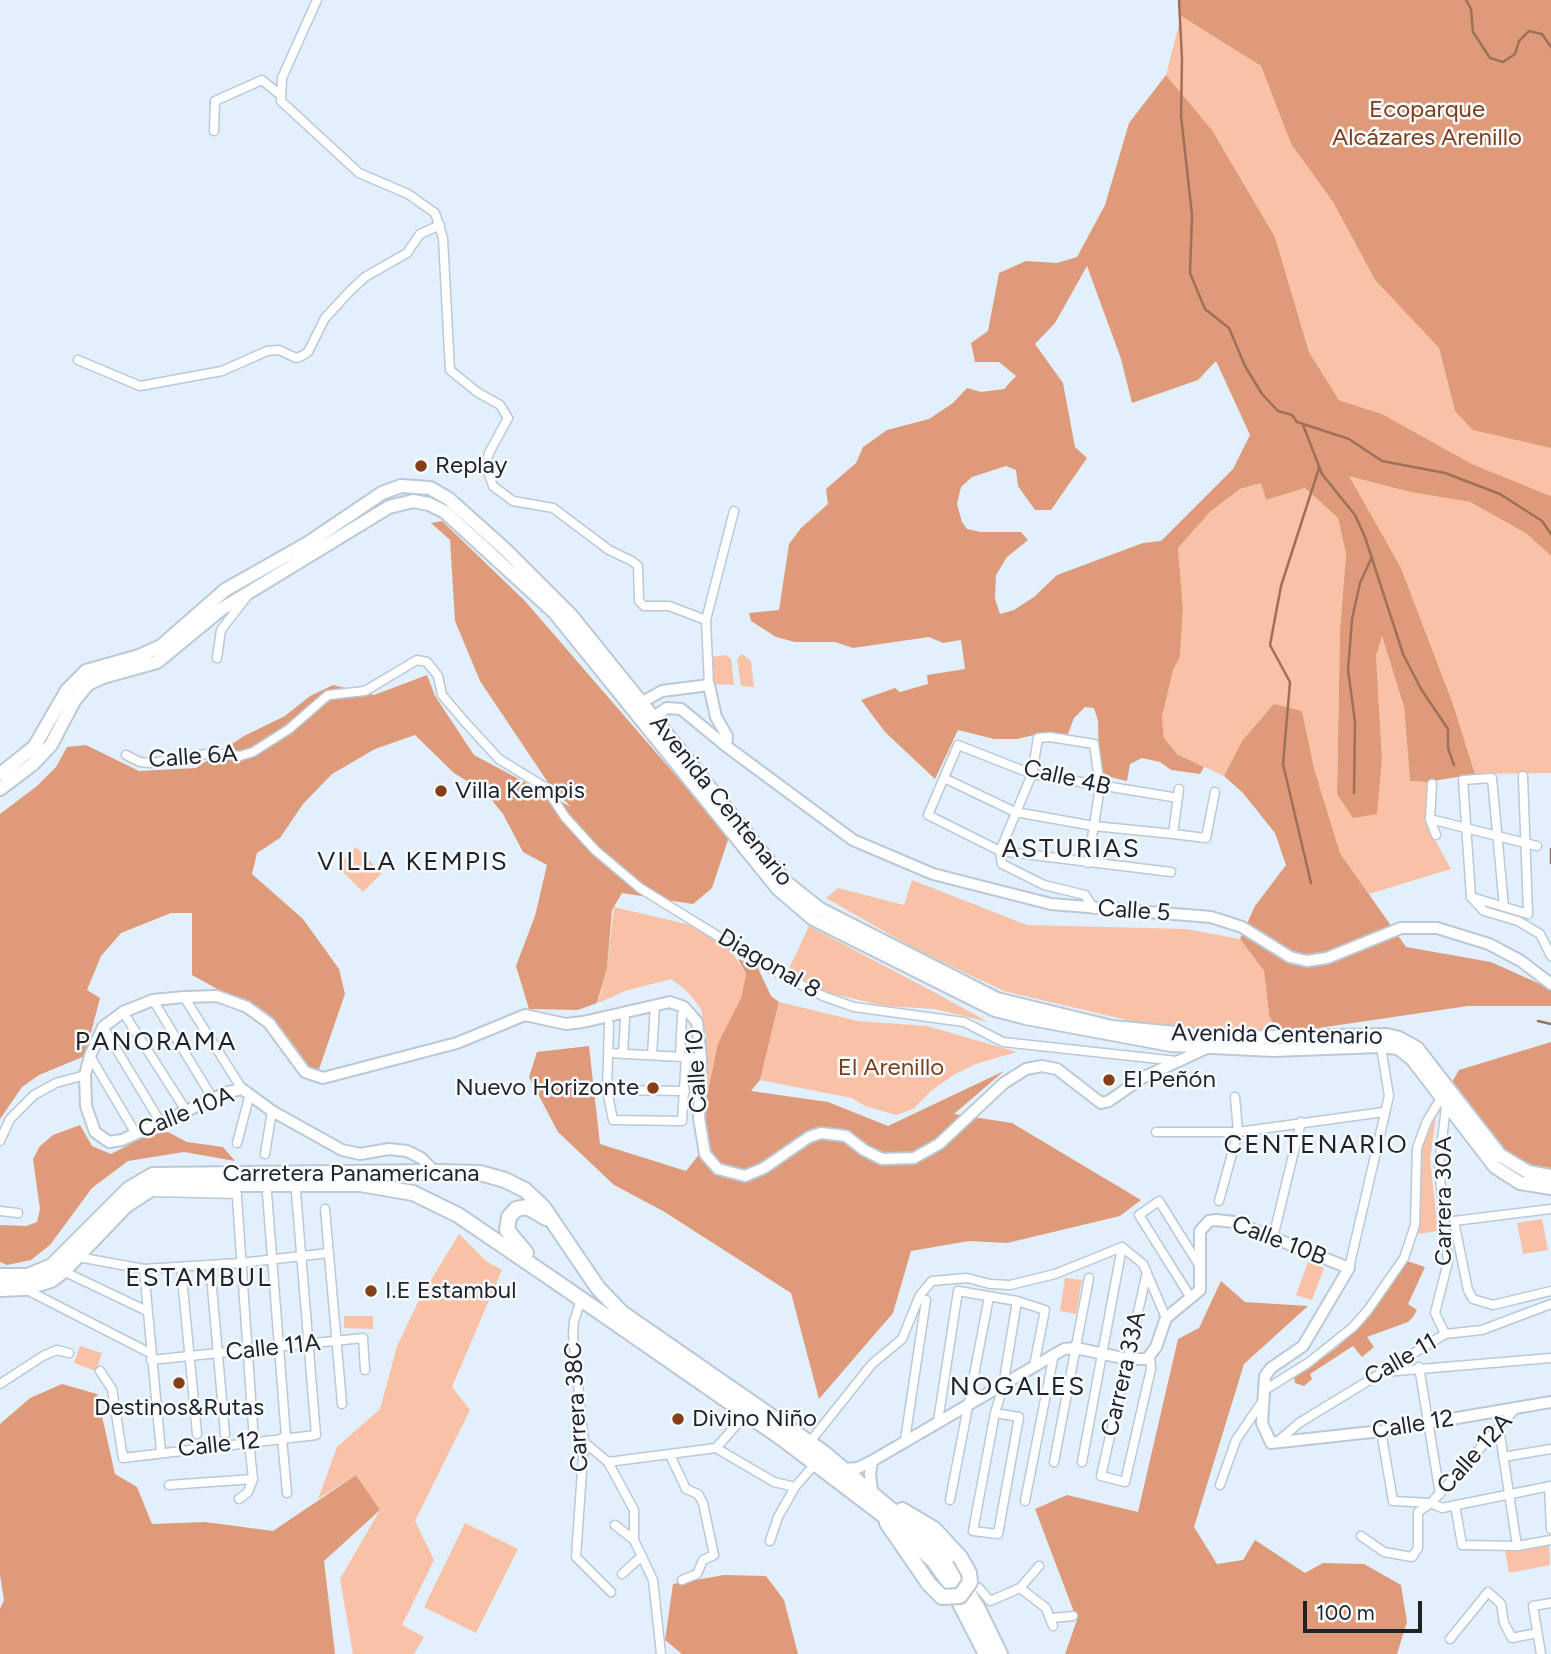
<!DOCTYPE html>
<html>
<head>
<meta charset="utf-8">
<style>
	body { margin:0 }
	#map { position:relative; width:1551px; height:1654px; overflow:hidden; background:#e2effd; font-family:Figtree,sans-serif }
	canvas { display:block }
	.scale { position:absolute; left:1303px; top:1601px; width:119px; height:32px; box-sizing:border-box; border:4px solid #1f2328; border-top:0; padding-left:9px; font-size:21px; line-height:24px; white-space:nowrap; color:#1f2328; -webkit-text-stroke:5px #f8fbfe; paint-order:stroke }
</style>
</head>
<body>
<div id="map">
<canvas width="1551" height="1654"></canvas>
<div class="scale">100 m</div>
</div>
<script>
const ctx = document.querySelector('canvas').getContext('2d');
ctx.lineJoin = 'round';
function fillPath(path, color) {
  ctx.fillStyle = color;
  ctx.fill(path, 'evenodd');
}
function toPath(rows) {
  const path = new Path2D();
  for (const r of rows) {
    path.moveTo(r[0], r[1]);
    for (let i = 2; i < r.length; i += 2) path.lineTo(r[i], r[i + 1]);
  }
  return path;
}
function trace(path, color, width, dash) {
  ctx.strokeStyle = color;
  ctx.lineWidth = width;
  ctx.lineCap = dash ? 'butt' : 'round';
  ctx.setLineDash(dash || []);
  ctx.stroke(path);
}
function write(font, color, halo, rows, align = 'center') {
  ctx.font = font + ' Figtree,sans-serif';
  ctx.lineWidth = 5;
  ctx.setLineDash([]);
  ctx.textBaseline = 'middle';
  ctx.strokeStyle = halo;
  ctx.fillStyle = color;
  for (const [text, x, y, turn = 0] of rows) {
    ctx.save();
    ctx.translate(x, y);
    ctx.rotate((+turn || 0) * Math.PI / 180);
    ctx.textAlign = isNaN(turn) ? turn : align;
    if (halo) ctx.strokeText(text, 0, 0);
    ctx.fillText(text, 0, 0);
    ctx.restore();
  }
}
const green = toPath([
	[1181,16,1261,66,1291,144,1333,202,1375,280,1439,348,1455,411,1551,448,1551,496,1472,464,1382,414,1339,400,1309,352,1275,237,1212,130,1166,75],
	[1348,475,1410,492,1470,502,1527,534,1551,556,1551,773,1475,774,1453,704,1401,568],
	[1261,483,1266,500,1305,488,1338,518,1346,554,1340,629,1337,794,1382,758,1376,656,1382,635,1404,707,1410,781,1427,782,1426,811,1435,840,1451,869,1369,894,1340,853,1314,768,1302,711,1242,741,1224,776,1177,754,1164,738,1162,717,1173,670,1180,657,1183,608,1178,548,1210,512,1240,489],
	[742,654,751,661,754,687,741,686,737,659],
	[726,655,731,659,734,685,713,684,712,657],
	[356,847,382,873,363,892,337,866],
	[912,880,1027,925,1186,929,1240,939,1264,971,1269,1015,1278,1034,1169,1030,1004,991,917,950,826,898,838,888,904,905],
	[614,907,699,927,728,946,746,974,741,998,718,1043,704,1109,706,1035,701,1009,687,991,671,979,625,991,598,1003,607,968],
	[809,926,943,997,988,1022,935,1009,885,1006,829,993,787,973],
	[779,1002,858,1021,927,1026,1017,1052,976,1064,955,1074,931,1091,913,1109,896,1115,865,1106,852,1098,760,1080],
	[1436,1116,1430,1160,1438,1231,1418,1234,1421,1146],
	[1542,1219,1548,1250,1523,1254,1517,1223],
	[459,1234,486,1261,502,1270,452,1387,470,1410,415,1521,434,1560,402,1625,424,1637,414,1654,353,1654,340,1579,380,1510,356,1475,318,1499,337,1447,380,1409,397,1346,420,1298],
	[1308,1262,1324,1268,1312,1300,1296,1295],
	[1065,1278,1082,1280,1076,1314,1060,1311],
	[344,1316,373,1316,373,1329,344,1328],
	[80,1346,102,1353,96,1371,74,1363],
	[465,1523,518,1549,476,1633,424,1607],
	[1549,1543,1550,1565,1509,1573,1505,1550]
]);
const forest = toPath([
	[1179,0,1551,0,1551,448,1473,430,1455,411,1439,348,1375,280,1333,202,1291,144,1261,66,1181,16],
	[1166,75,1212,130,1275,237,1309,352,1339,400,1382,414,1472,464,1551,496,1551,556,1527,534,1470,502,1410,492,1349,476,1401,568,1453,704,1475,774,1427,782,1410,781,1404,707,1382,636,1376,656,1382,758,1377,814,1353,818,1337,794,1340,629,1346,554,1338,518,1305,488,1266,500,1261,483,1240,489,1210,512,1178,548,1183,608,1180,657,1173,670,1162,717,1164,738,1177,754,1204,767,1200,774,1171,770,1160,762,1142,758,1130,764,1127,781,1110,777,1099,770,1098,721,1094,708,1085,707,1074,718,1068,734,1043,733,1017,739,994,739,958,730,935,779,885,732,861,700,895,688,900,692,928,684,927,675,965,669,961,640,943,643,929,637,853,648,835,642,795,642,776,637,751,621,749,613,779,610,789,544,801,528,828,504,826,489,856,463,863,447,887,430,929,419,953,403,967,388,981,392,1004,389,1016,376,999,362,975,362,971,343,988,331,999,273,1026,261,1057,263,1077,257,1105,205,1129,123],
	[1087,266,1121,359,1132,403,1198,380,1216,361,1250,435,1233,469,1161,541,1143,543,1057,575,1034,597,1014,610,1000,614,995,599,996,575,1007,557,1028,540,1021,532,981,532,967,529,962,522,957,504,961,487,972,477,1006,466,1016,470,1018,486,1035,510,1051,510,1087,458,1075,447,1063,383,1035,344,1055,323],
	[442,521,525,601,729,837,712,888,693,904,622,893,612,910,607,968,597,1003,578,1010,529,1009,516,966,535,916,547,865,523,852,503,814,486,793,454,773,415,735,375,749,332,774,303,804,280,838,257,853,252,874,303,919,339,969,345,994,318,1072,300,1065,248,1006,192,975,192,913,171,913,121,933,101,956,87,990,100,998,85,1056,39,1075,22,1087,0,1119,0,814,37,786,56,767,67,747,86,745,139,771,196,768,244,736,285,716,310,696,333,685,374,695,427,675,435,696,474,755,571,807,551,787,480,681,455,621,450,540,431,523],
	[1274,704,1302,711,1314,768,1340,853,1406,947,1491,962,1551,989,1551,1006,1468,1006,1278,1034,1269,1015,1264,971,1240,939,1255,906,1286,865,1275,833,1243,793,1224,776,1242,741],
	[738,959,757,966,771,996,779,1002,760,1080,751,1091,828,1102,888,1126,1004,1071,954,1114,1012,1123,1141,1200,1120,1216,1007,1243,969,1241,911,1251,893,1313,819,1399,791,1293,663,1211,614,1185,558,1132,529,1077,537,1052,589,1046,600,1144,686,1171,708,1143,704,1109,718,1043,741,998,746,974],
	[1551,1042,1551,1168,1533,1165,1511,1155,1490,1135,1452,1082,1459,1070],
	[80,1125,92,1146,111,1154,148,1135,168,1132,187,1142,223,1147,235,1161,184,1152,128,1161,92,1188,50,1245,31,1260,7,1265,0,1262,0,1225,26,1226,37,1222,40,1209,33,1159,40,1146,53,1135],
	[1407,1261,1425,1267,1408,1304,1417,1310,1413,1317,1408,1322,1367,1337,1374,1347,1362,1357,1353,1346,1310,1374,1312,1379,1304,1386,1295,1383,1294,1377,1335,1349,1365,1321],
	[1221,1281,1245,1302,1308,1306,1244,1364,1194,1527,1217,1564,1243,1560,1255,1540,1305,1573,1323,1563,1364,1564,1401,1585,1407,1622,1397,1654,1065,1654,1077,1620,1035,1509,1067,1495,1138,1512,1178,1339,1199,1328],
	[62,1384,97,1394,115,1474,137,1487,152,1524,205,1522,273,1531,356,1475,380,1510,324,1561,335,1654,0,1654,0,1609,4,1600,0,1575,0,1424,30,1398],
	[724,1575,766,1576,784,1600,798,1654,682,1654,665,1640,673,1584]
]);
const stream = toPath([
	[1179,0,1182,59,1181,116,1192,215,1190,273,1205,309,1229,328,1245,366,1262,394,1278,411,1292,415,1297,422,1349,439,1382,461,1445,473,1500,494,1542,521,1551,534],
	[1466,0,1471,9,1473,32,1490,58,1503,62,1515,54,1519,41,1529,31,1542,34,1551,47],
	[1303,425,1322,474,1355,515,1365,537,1403,654,1421,689,1448,729,1448,748,1454,765],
	[1354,793,1355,722,1348,670,1352,619,1360,583,1371,559],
	[1551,849,1551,863],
	[1311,883,1283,764,1290,682,1270,645,1281,586,1319,468],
	[1538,1021,1551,1024]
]);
const street = toPath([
	[317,0,282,78,281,101,359,173,408,194,435,213,443,238,450,370,477,392,500,405,508,418,489,453,486,466,493,486,513,501,553,508,609,550,632,561,638,566,639,601,644,606,669,606,706,620,709,685],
	[214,131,215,101,262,80,279,94],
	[78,360,140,386,222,371,267,351,279,350,296,358,302,356,308,352,325,318,351,290,365,277,407,253,420,234,440,225],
	[706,620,734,511],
	[217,658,221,630,248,595],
	[126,755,140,762,151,763,212,753,240,756,253,752,289,729,328,695,365,691,417,660,427,662,438,676,442,695,465,722,499,759,546,788,565,817,595,850,640,888,774,971,823,996,854,1007,964,1022,1003,1042,1177,1061],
	[944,778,1015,812,1094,826,1173,834,1179,789],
	[1432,784,1430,819,1436,835],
	[1430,819,1537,846],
	[1173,834,1206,838,1215,792],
	[1088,863,1100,787,1094,744,1050,737,1038,738,1032,774,1000,851,1002,864,1044,885,1085,895,1094,909],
	[1171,872,1000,851,928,815,958,745,1032,774,1178,798],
	[1471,897,1528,914,1523,776],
	[1504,907,1492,778,1463,780,1471,897,1484,911,1518,921,1540,934,1551,956],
	[184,997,242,1089],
	[153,1000,213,1099],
	[123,1012,187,1112],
	[609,1024,607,1090,613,1120,682,1121,686,1057],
	[103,1027,161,1123],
	[609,1053,701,1058],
	[623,1054,625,1019],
	[652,1055,655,1005],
	[90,1056,136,1134],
	[680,1057,682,1014],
	[607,1090,685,1091],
	[1156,1132,1238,1132,1384,1112],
	[0,1141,10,1119,34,1095,56,1083,85,1075],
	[237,1143,250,1094],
	[265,1154,272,1111],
	[236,1184,254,1441],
	[153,1192,237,1194],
	[267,1193,286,1437],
	[1219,1201,1238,1132,1235,1097],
	[325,1209,342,1404],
	[1551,1209,1454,1221,1468,1290,1473,1299,1493,1305,1551,1291],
	[0,1211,18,1213],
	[1273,1238,1301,1122],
	[78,1257,144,1269,240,1263,329,1253],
	[210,1265,225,1434],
	[181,1267,197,1434],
	[1349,1268,1389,1096,1382,1053],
	[144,1269,161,1452],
	[63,1271,147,1311],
	[1147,1272,1101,1476,1125,1482,1151,1369,1150,1357],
	[25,1289,150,1353],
	[1191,1298,1139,1215,1159,1201,1199,1265],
	[581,1300,574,1321,573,1335,584,1442,576,1557,611,1592],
	[1445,1334,1435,1313,1448,1262,1439,1166,1446,1106],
	[151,1360,363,1338,365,1370],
	[1419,1367,1440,1494],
	[100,1371,112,1389,123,1458,316,1435,296,1192],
	[1385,1372,1551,1358],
	[0,1384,43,1356,57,1350,69,1353],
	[1263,1391,1308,1363,1353,1327,1368,1310,1404,1258,1415,1225,1417,1148,1427,1121,1443,1095],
	[995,1413,1019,1417,998,1534,973,1531,995,1413,1003,1386,1017,1301],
	[938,1421,958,1291,1017,1301,1045,1310,1034,1366],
	[1499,1428,1517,1546],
	[1381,1431,1393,1501,1431,1503,1442,1508,1551,1486],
	[282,1438,287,1493],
	[905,1440,926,1300],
	[584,1442,608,1462,634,1510,634,1540,653,1580,661,1654],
	[809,1443,872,1364,902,1339,920,1295,932,1281,967,1278,990,1284,1010,1285,1055,1274,1122,1247,1143,1264,1166,1318],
	[1276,1443,1299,1423,1445,1334,1482,1330,1551,1304],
	[716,1448,774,1482,795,1487],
	[670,1455,686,1489,698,1494,703,1503,714,1555,703,1560,697,1574,682,1580],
	[1503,1457,1551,1449],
	[608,1462,716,1448,746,1414],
	[1054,1462,1089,1278],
	[1082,1462,1122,1247],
	[169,1485,253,1479],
	[1220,1485,1236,1440,1262,1402],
	[1549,1486,1551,1529],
	[239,1499,248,1492,253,1479,249,1442],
	[950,1500,989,1297],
	[1025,1501,1054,1354],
	[1455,1505,1462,1545,1517,1546,1551,1540],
	[615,1525,634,1540],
	[1361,1536,1384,1552,1412,1557,1418,1548,1418,1512,1431,1503,1517,1407],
	[770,1541,778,1517,795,1487,815,1464],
	[622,1574,642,1556],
	[966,1584,979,1588,990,1601,1020,1588,1039,1566],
	[1020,1588,1046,1608,1053,1626],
	[1052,1618,1073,1616],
	[1450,1639,1488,1592,1501,1604,1504,1623,1512,1638,1537,1633],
	[1541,1654,1533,1606,1551,1603]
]);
const secondary = toPath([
	[635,706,662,691,709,685,716,717,727,736,726,746],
	[648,721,667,708,681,709,726,746,853,840,933,874,1051,904,1211,917,1242,927,1290,957,1307,961,1327,958,1401,928,1437,928,1489,944,1521,961,1551,984],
	[435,1172,421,1158,407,1151,389,1149,360,1154,342,1150,272,1111,242,1089,228,1092,122,1140,109,1142,95,1132,86,1106,85,1075,90,1056,103,1027,123,1012,153,1000,184,997,217,996,247,1007,269,1023,305,1072,323,1078,457,1043,525,1015,566,1024,583,1022,670,1002,684,1007,697,1022,701,1058,699,1118,705,1154,718,1169,745,1176,764,1168,809,1137,821,1133,846,1136,864,1150,882,1159,914,1158,939,1144,1004,1083,1026,1069,1042,1066,1057,1069,1101,1103,1109,1101,1142,1078,1209,1047],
	[844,1469,858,1468,872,1461,1064,1349,1076,1348,1127,1359,1147,1359,1156,1347,1166,1318,1200,1290,1200,1231,1209,1221,1216,1220,1234,1222,1349,1268,1303,1346,1271,1368,1265,1376,1262,1423,1271,1443,1381,1431,1551,1402],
	[872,1491,870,1474,872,1461]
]);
const primary = toPath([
	[0,774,34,747,67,690,86,671,139,656,161,646,225,590,308,543,382,493,401,486,430,488,449,499,507,551,571,615,786,882,820,909,997,999,1112,1027,1228,1038,1387,1035,1399,1038,1417,1048,1500,1155,1528,1172,1551,1176],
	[0,789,33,764,51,745,74,701,88,684,103,677,157,662,220,610,389,507,413,501,429,504,445,512,554,612,778,889,813,919,995,1010,1026,1018,1171,1045,1273,1050,1380,1046,1398,1048,1412,1059,1495,1167,1520,1183,1551,1188]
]);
const highway = toPath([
	[526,1253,507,1230,509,1217,516,1209,527,1207,546,1218],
	[0,1276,28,1276,52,1266,129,1189,153,1175,435,1172,480,1173,505,1180,525,1190,543,1207,598,1288,622,1313,824,1453,928,1541,952,1566,978,1609,1000,1654],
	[0,1289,24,1288,51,1280,63,1271,125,1206,154,1187,168,1184,360,1184,413,1193,458,1215,555,1281,783,1439,883,1515,933,1560,950,1584,986,1654],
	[902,1510,934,1529,960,1557],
	[887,1523,929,1584]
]);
const highwayBridge = toPath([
	[929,1584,942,1597,960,1596,970,1582,969,1573,960,1557]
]);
const markers = [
	[421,466,7,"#854017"],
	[441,791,7,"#854017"],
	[1109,1080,7,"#854017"],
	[653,1088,7,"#854017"],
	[371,1291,7,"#854017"],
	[179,1383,7,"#854017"],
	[678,1419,7,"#854017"]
];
const parkNames = [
	["Ecoparque",1427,110],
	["Alcázares Arenillo",1427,138],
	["El Arenillo",891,1068]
];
const poiNames = [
	["Replay",435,466],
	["Villa Kempis",455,791],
	["El Peñón",1123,1080],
	["Nuevo Horizonte",639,1088,"right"],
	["I.E Estambul",385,1291],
	["Destinos&Rutas",179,1408,"center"],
	["Divino Niño",692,1419]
];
const streetNames = [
	["Calle 6A",193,757,-4],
	["Calle 4B",1067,778,13],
	["Avenida Centenario",721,801,51],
	["Calle 5",1134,911,4],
	["Diagonal 8",769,964,30],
	["Avenida Centenario",1277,1035,1],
	["Calle 10",697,1071,-93],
	["Calle 10A",186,1113,-22],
	["Carretera Panamericana",351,1174],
	["Carrera 30A",1444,1201,-90],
	["Calle 10B",1279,1241,21],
	["Calle 11A",273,1348,-6],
	["Calle 11",1401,1360,-30],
	["Carrera 33A",1124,1374,-77],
	["Carrera 38C",577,1407,-93],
	["Calle 12",1413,1425,-9],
	["Calle 12",219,1445,-6],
	["Calle 12A",1475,1454,-48]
];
const neighbourhoodNames = [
	["ASTURIAS",1071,849],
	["VILLA KEMPIS",413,862],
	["PANORAMA",156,1042],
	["CENTENARIO",1316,1145],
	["ESTAMBUL",199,1278],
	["NOGALES",1018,1387]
];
fillPath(green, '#f9c2a7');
fillPath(forest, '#df9b79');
trace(stream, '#9e705a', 2.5);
trace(street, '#bbc8d5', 11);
trace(secondary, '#bbc8d5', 14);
trace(primary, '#bbc8d5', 16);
trace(highway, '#bbc8d5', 18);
trace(street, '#fff', 8);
trace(secondary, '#fff', 10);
trace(primary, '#fff', 12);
trace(highway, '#fff', 14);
trace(highwayBridge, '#bbc8d5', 18, []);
trace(highwayBridge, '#fff', 14);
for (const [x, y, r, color] of markers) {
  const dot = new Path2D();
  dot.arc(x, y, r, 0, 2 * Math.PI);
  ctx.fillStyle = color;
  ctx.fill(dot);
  trace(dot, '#f8fbfe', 2.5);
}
write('24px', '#7c3d1a', '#f8fbfe', parkNames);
write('24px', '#1f2328', '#f8fbfe', poiNames, 'left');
write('24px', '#1f2328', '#f8fbfe', streetNames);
ctx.letterSpacing = '2px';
write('26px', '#1f2328', '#f8fbfe', neighbourhoodNames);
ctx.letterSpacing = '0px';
</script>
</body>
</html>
